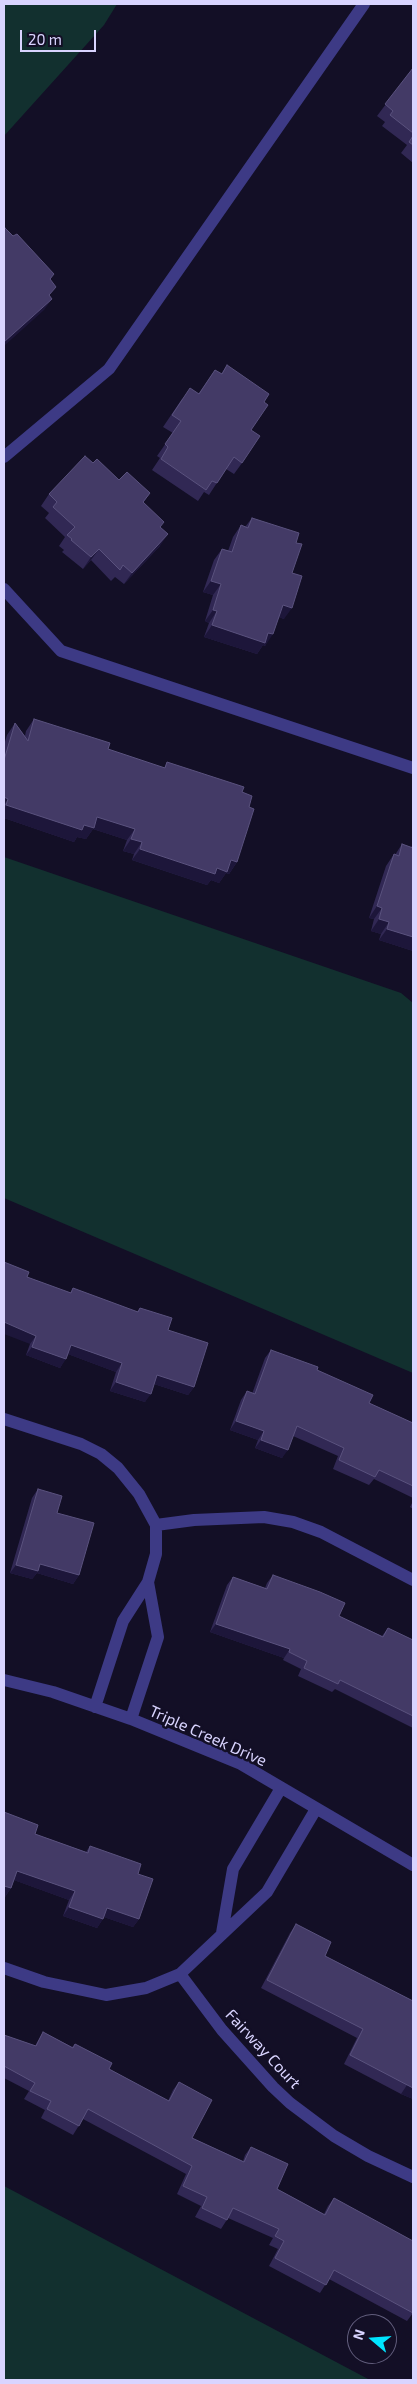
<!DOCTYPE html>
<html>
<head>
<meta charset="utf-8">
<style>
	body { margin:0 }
	#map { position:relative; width:417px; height:2384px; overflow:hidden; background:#130f26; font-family:"Exo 2",sans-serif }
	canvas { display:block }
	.frame { position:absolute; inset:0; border:5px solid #d9d4ff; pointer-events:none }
	.north { position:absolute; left:347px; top:2314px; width:50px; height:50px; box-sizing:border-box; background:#130f26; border:1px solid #625e7d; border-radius:50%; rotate:288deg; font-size:14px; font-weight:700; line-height:20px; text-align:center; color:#d9d4ff }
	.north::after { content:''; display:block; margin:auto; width:18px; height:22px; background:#00e5ff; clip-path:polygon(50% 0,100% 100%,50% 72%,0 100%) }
	.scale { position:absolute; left:20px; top:30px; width:76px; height:22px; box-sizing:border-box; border:2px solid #d9d4ff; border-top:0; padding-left:6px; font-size:15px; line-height:18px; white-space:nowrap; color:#d9d4ff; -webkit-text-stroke:4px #130f26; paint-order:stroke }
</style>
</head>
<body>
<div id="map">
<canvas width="417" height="2384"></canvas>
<div class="frame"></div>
<div class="north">N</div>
<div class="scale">20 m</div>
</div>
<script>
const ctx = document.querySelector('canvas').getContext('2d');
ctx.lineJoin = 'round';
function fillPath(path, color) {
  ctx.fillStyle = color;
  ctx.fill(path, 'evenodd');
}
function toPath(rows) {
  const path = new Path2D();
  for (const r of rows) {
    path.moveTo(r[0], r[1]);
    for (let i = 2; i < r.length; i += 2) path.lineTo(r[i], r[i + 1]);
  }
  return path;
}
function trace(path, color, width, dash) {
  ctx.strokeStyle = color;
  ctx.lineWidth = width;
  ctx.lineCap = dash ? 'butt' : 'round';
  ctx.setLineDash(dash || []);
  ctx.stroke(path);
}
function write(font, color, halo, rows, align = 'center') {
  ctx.font = font + ' "Exo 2",sans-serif';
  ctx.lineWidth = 5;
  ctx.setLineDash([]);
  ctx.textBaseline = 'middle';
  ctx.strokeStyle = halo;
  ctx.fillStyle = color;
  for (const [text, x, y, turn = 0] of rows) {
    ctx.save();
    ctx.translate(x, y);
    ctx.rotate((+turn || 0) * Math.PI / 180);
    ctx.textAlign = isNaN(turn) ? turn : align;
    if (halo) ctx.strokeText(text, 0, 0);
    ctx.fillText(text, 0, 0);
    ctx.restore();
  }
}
const green = toPath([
	[4,4,117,4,104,25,4,136],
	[4,857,401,993,413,1003,413,1373,4,1198],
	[4,2186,370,2380,4,2380]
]);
const minor = toPath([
	[4,457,109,369,364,4],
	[4,589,61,651,413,768],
	[4,1419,81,1444,101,1454,118,1468,139,1494,156,1525,156,1554,148,1582],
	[156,1525,194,1520,264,1517,293,1522,321,1532,413,1580],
	[4,1680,53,1692,131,1719,241,1764,413,1865],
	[95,1707,123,1621,148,1582,158,1637,131,1719],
	[222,1933,233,1869,281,1788],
	[4,1968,44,1982,106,1995,146,1988,180,1974,267,1892,316,1809],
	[180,1974,222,2030,273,2087,290,2103,334,2136,368,2156,413,2177]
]);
const wall = toPath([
	[413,68,413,163,401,153,407,145,382,126,385,122,377,116],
	[227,365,264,402,251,430,242,463,234,474,226,469,209,495,204,492,198,501,152,470,160,458,157,456,173,433,163,427,182,399,199,393,215,370,221,374],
	[93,463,119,480,150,493,143,503,160,527,160,546,124,584,115,577,111,581,91,560,83,569,62,552,64,550,59,546,65,537,45,518,49,513,41,506,49,494],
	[252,518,296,543,284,619,279,617,265,646,263,645,257,654,204,637,209,623,205,621,213,595,203,592,214,560,222,549,228,551,233,537,241,525,245,527],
	[34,719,108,749,164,768,167,762,242,792,249,807,237,862,229,874,226,873,219,883,211,880,207,885,132,860,134,854,123,851,127,840,93,829,86,839,77,837,74,842,4,818,4,745,7,735,15,723,25,736,26,731],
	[402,844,411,847,413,845,413,951,379,940,381,934,371,931,374,919,369,918,386,866,394,854,395,855],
	[27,1277,70,1293,73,1288,137,1312,140,1308,168,1330,194,1387,188,1395,154,1384,145,1402,110,1391,116,1372,68,1354,60,1368,26,1355,30,1344],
	[271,1350,317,1370,369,1403,413,1423,413,1498,374,1479,369,1485,333,1469,338,1456,293,1436,282,1458,255,1448,258,1440,230,1430,241,1400,247,1391,252,1394,265,1358],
	[38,1489,57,1513,79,1575,73,1584,37,1573,32,1579,10,1573,32,1498],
	[413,1501,413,1509,410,1507],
	[273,1575,339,1616,382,1636,388,1628,413,1640,413,1728,335,1689,332,1692,298,1676,301,1669,283,1660,284,1658,210,1632,227,1585,233,1577,265,1588,267,1583],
	[4,1812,35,1834,86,1852,90,1846,138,1874,139,1919,133,1927,104,1917,97,1928,63,1916,69,1900,14,1880,11,1888,5,1897,4,1897],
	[296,1924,325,1956,413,2001,413,2099,401,2094,344,2064,357,2038,261,1988,290,1933],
	[43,2032,72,2047,75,2044,109,2069,168,2101,173,2090,179,2082,192,2138,243,2161,245,2155,251,2147,277,2189,324,2214,328,2206,334,2198,413,2313,407,2321,329,2279,320,2293,269,2266,278,2249,269,2245,273,2238,228,2218,221,2229,195,2217,201,2206,177,2194,186,2174,83,2119,73,2135,41,2118,45,2110,24,2099,29,2091,4,2078,4,2035,35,2046]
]);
const shadedWall = toPath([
	[52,299,44,310,4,346,4,342],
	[168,534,160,546,124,584,132,573],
	[99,549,91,560,83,569,91,557],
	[211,581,221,584,213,595,203,592],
	[283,605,292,608,284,619,275,616],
	[213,610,217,611,209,623,205,621],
	[212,625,268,633,273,634,265,646,263,645,257,654,204,637],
	[4,797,8,799,4,805],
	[6,805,84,825,97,817,135,829,127,840,93,829,86,839,77,837,74,842,4,818,4,809],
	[131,839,142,842,134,854,123,851],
	[140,849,231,860,237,862,229,874,226,873,219,883,211,880,207,885,132,860],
	[377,906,382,908,374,919,369,918],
	[379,919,389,922,381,934,371,931],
	[387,929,413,937,413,951,379,940],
	[4,1322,36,1336,30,1344,4,1334],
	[71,1345,122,1363,116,1372,65,1353],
	[32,1347,66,1359,60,1368,26,1355],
	[157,1375,194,1387,188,1395,151,1383],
	[116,1382,151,1394,145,1402,110,1391],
	[236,1421,264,1431,258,1440,230,1430],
	[261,1440,288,1450,282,1458,255,1448],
	[40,1564,79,1575,73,1584,37,1573,32,1579,10,1573,16,1565],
	[216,1624,290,1649,284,1658,210,1632],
	[17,1871,75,1891,69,1900,11,1879],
	[4,1886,11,1888,5,1897,4,1897],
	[69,1907,103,1919,97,1928,63,1916],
	[107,1908,139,1919,133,1927,101,1916],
	[407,2085,413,2088,413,2099,401,2094]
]);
const building = toPath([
	[413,68,413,133,390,115,393,111,385,104,413,68],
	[413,136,413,145,409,142,413,136],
	[5,228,13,236,17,234,54,274,50,279,56,287,49,295,52,299,4,342,4,229,5,228],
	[227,365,269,394,264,402,268,405,251,430,260,436,242,463,234,457,217,483,212,481,206,490,161,459,168,447,165,444,181,421,172,415,190,388,199,394,215,370,222,374,227,365],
	[85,456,93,463,97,459,119,480,127,472,150,493,143,502,164,522,160,527,168,534,132,573,123,565,120,570,99,549,91,557,71,540,72,539,67,535,75,527,53,507,57,502,49,494,85,456],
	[252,518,299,533,296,543,302,544,292,573,302,576,292,608,283,605,273,634,268,633,265,643,212,625,217,611,213,610,221,584,211,581,222,549,232,552,241,525,248,528,252,518],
	[34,719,110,743,108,749,165,768,167,762,244,787,242,792,252,796,249,807,254,809,237,862,231,860,227,872,217,868,215,874,140,849,142,842,131,839,135,829,97,817,94,828,84,825,82,830,6,805,8,799,4,797,4,760,15,723,28,741,34,719],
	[402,844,413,848,413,937,387,929,389,922,379,919,382,908,377,906,394,854,399,856,402,844],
	[4,1262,29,1272,27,1277,71,1293,73,1288,138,1312,140,1308,172,1318,168,1330,208,1343,194,1387,157,1375,151,1394,116,1382,122,1363,71,1345,66,1359,32,1347,36,1336,4,1322,4,1262],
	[271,1350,318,1367,317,1370,373,1395,369,1403,413,1423,413,1486,379,1470,375,1477,339,1460,344,1448,297,1426,288,1450,261,1440,264,1431,236,1421,247,1391,255,1394,271,1350],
	[38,1489,62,1496,57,1513,94,1523,79,1575,40,1564,38,1571,16,1565,38,1489],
	[273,1575,320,1592,345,1603,339,1616,383,1637,388,1628,413,1640,413,1716,340,1680,338,1684,304,1668,307,1661,289,1652,290,1649,216,1624,233,1577,267,1589,273,1575],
	[4,1812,38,1825,35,1834,88,1853,90,1846,141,1864,138,1874,153,1879,139,1919,107,1908,103,1919,69,1907,75,1891,17,1871,11,1888,4,1886,4,1812],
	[296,1924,331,1942,325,1956,413,2001,413,2088,350,2055,363,2029,267,1980,296,1924],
	[43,2032,73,2048,75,2044,112,2063,109,2069,169,2101,179,2082,212,2100,192,2138,244,2162,251,2147,288,2164,277,2189,325,2215,334,2198,413,2241,413,2313,334,2270,326,2285,275,2258,284,2241,275,2236,279,2229,233,2208,227,2220,202,2208,207,2197,183,2186,192,2166,88,2109,79,2126,47,2109,51,2101,30,2091,35,2083,4,2066,4,2035,36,2046,43,2032]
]);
const streetNames = [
	["Triple Creek Drive",208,1736,24],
	["Fairway Court",263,2049,47]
];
fillPath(green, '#12302f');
trace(minor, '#3d3a85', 12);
fillPath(wall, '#312854');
fillPath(shadedWall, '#1d163a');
fillPath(building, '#433a66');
trace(building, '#5a527e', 1);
write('16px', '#d9d4ff', '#130f26', streetNames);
</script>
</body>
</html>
